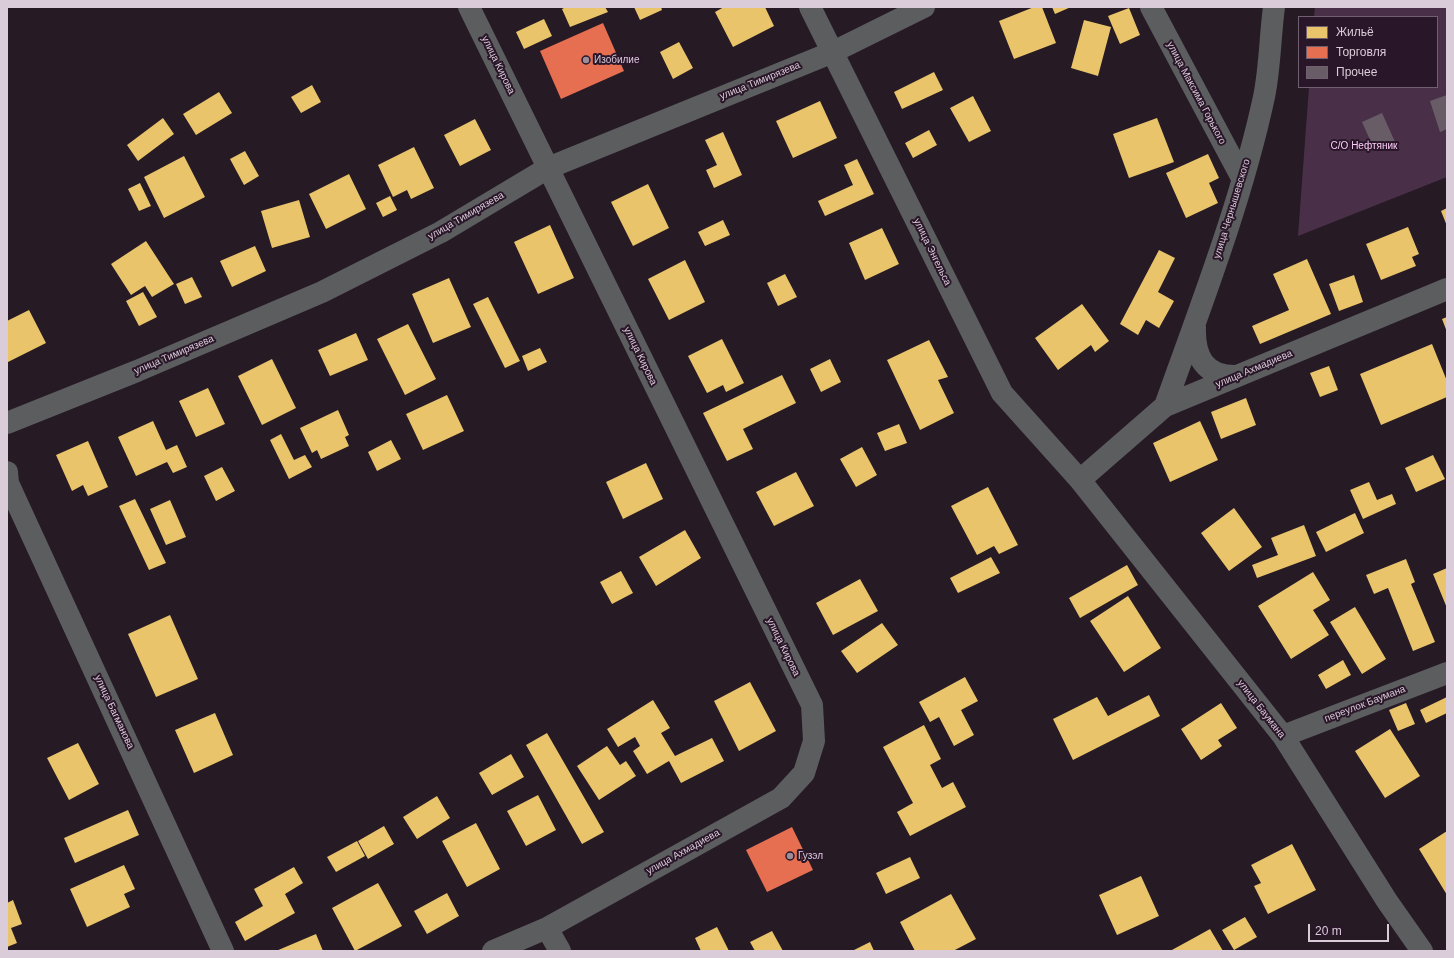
<!DOCTYPE html>
<html>
<head>
<meta charset="utf-8">
<style>
	body { margin:0 }
	#map { position:relative; width:1454px; height:958px; overflow:hidden; background:#261a25; font-family:Arial,sans-serif }
	canvas { display:block }
	.frame { position:absolute; inset:0; border:8px solid #daccd9; pointer-events:none }
	.legend { position:absolute; left:1298px; top:16px; width:140px; height:72px; box-sizing:border-box; background:#2a1629; border:1px solid #705f6f; margin:0; padding:5px 7px; list-style:none; font-size:12px; color:#daccd9 }
	.legend li { display:flex; align-items:center; gap:8px; height:20px }
	.legend b { width:20px; border:1px solid #705f6f }
	.scale { position:absolute; left:1308px; top:924px; width:81px; height:18px; box-sizing:border-box; border:2px solid #daccd9; border-top:0; padding-left:5px; font-size:12px; line-height:14px; white-space:nowrap; color:#daccd9; -webkit-text-stroke:3px #2a1629; paint-order:stroke }
</style>
</head>
<body>
<div id="map">
<canvas width="1454" height="958"></canvas>
<div class="frame"></div>
<ul class="legend">
<li><b style="height:11px;background:#e9c46a"></b>Жильё</li>
<li><b style="height:11px;background:#e76f51"></b>Торговля</li>
<li><b style="height:11px;background:#685d67"></b>Прочее</li>
</ul>
<div class="scale">20 m</div>
</div>
<script>
const c = document.querySelector('canvas').getContext('2d');
c.lineJoin = 'round';
function fillPath(path, color) {
  c.fillStyle = color;
  c.fill(path, 'evenodd');
}
function stroke(path, color, width, dash) {
  c.strokeStyle = color;
  c.lineWidth = width;
  c.lineCap = dash ? 'butt' : 'round';
  c.setLineDash(dash || []);
  c.stroke(path);
}
function label(font, color, halo, rows, align = 'center') {
  c.font = font + ' Arial,sans-serif';
  c.lineWidth = 4;
  c.setLineDash([]);
  c.textBaseline = 'middle';
  c.strokeStyle = halo;
  c.fillStyle = color;
  for (const [text, x, y, turn = 0] of rows) {
    c.save();
    c.translate(x, y);
    c.rotate((+turn || 0) * Math.PI / 180);
    c.textAlign = isNaN(turn) ? turn : align;
    if (halo) c.strokeText(text, 0, 0);
    c.fillText(text, 0, 0);
    c.restore();
  }
}
const green = new Path2D(`
	M1315,7h132v170l-149,59 11,-149h128v-70h-123z`);
const homes = new Path2D(`
	M566,7h39l3,5 -38,15 -8,-18z
	M634,7h27l1,3 -22,10z
	M724,7h41l9,19 -41,21 -18,-35z
	M1034,7h8l14,36 -42,16 -15,-38z
	M1052,7h19l-16,7z
	M1129,8l11,27 -20,9 -12,-28z
	M544,19l8,17 -28,13 -8,-17z
	M1084,20l27,7 -13,49 -27,-8z
	M679,42l14,26 -20,11 -13,-27z
	M934,72l9,18 -41,19 -8,-17z
	M312,85l9,17 -20,11 -10,-16z
	M219,92l13,21 -36,22 -13,-21z
	M973,96l18,35 -22,11 -19,-34z
	M820,101l17,37 -44,20 -17,-37z
	M163,118l11,16 -36,27 -11,-16z
	M1157,118l17,44 -45,16 -16,-44z
	M475,119l16,31 -31,16 -16,-31z
	M929,130l8,15 -24,13 -8,-15z
	M723,132l19,43 -28,13 -8,-18 11,-5 -12,-25z
	M414,147l20,41 -23,11 -4,-9 -14,7 -15,-32z
	M245,151l14,25 -15,9 -14,-26z
	M1208,154l11,24 -10,5 9,20 -32,15 -20,-45z
	M184,156l21,41 -41,21 -20,-41z
	M857,159l17,35 -49,22 -7,-15 35,-16 -9,-20z
	M349,174l17,35 -40,20 -17,-35z
	M140,183l11,23 -12,5 -11,-22z
	M648,184l21,44 -36,18 -22,-44z
	M390,196l7,14 -14,7 -7,-14z
	M299,200l11,37 -38,11 -11,-37z
	M1447,208v18l-6,-15z
	M723,220l7,15 -25,11 -7,-14z
	M550,225l24,53 -36,16 -24,-52z
	M1408,227l11,27 -7,3 4,9 -35,14 -15,-36z
	M882,228l17,36 -34,16 -16,-37z
	M146,241l28,43 -22,13 -7,-11 -14,9 -20,-31z
	M255,246l11,25 -34,16 -12,-26z
	M1159,250l16,8 -17,34 16,9 -15,27 -13,-8 -8,15 -18,-11z
	M1307,259l24,55 -71,30 -8,-18 37,-16 -16,-36z
	M685,260l20,42 -36,18 -21,-41z
	M785,274l12,23 -19,9 -11,-23z
	M1354,275l9,27 -24,9 -10,-27z
	M192,277l10,20 -17,7 -9,-20z
	M449,278l22,49 -38,16 -21,-49z
	M143,292l14,25 -18,9 -13,-25z
	M488,297l32,64 -15,7 -32,-64z
	M1082,304l27,37 -14,11 -4,-7 -33,25 -23,-32z
	M29,310l17,33 -38,19 -1,-41z
	M1447,317v15l-5,-13z
	M408,324l28,55 -31,16 -28,-56z
	M356,333l12,27 -38,16 -12,-26z
	M722,339l22,44 -18,9 -3,-7 -16,8 -19,-37z
	M929,340l19,37 -10,3 16,33 -34,17 -33,-70z
	M1432,344l15,37v16l-66,28 -21,-51z
	M540,348l7,14 -19,9 -6,-15z
	M272,359l24,49 -34,17 -24,-49z
	M830,359l11,23 -20,10 -11,-23z
	M1329,366l9,24 -18,7 -10,-24z
	M782,375l14,28 -53,26 10,20 -26,12 -24,-48z
	M208,388l17,36 -29,13 -17,-36z
	M447,395l17,36 -41,19 -17,-36z
	M1246,398l10,27 -35,14 -10,-27z
	M338,410l11,25 -4,2 4,9 -28,13 -4,-9 -5,3 -12,-25z
	M153,421l13,29 11,-5 10,22 -14,6 -6,-11 -31,14 -18,-39z
	M1200,421l18,39 -48,22 -17,-39z
	M899,424l8,19 -22,8 -8,-18z
	M281,434l13,26 11,-5 7,12 -23,12 -19,-39z
	M391,440l10,19 -24,12 -9,-19z
	M88,441l20,46 -20,9 -5,-11 -11,6 -16,-36z
	M862,447l15,28 -21,12 -16,-28z
	M1433,455l12,24 -29,13 -11,-24z
	M646,463l17,36 -40,20 -17,-37z
	M222,467l13,24 -19,10 -12,-25z
	M796,472l18,34 -40,20 -18,-34z
	M1369,482l8,18 15,-6 4,10 -33,15 -13,-29z
	M988,487l30,58 -19,9 -5,-8 -17,9 -26,-49z
	M135,499l31,64 -17,7 -30,-64z
	M170,500l16,37 -20,8 -16,-36z
	M1234,508l28,39 -33,24 -28,-38z
	M1355,513l9,20 -38,19 -10,-20z
	M1304,525l12,31 -59,22 -5,-13 26,-10 -7,-17z
	M685,530l16,28 -45,28 -17,-29z
	M991,557l9,16 -42,20 -8,-15z
	M1406,559l9,23 -4,2 24,58 -22,9 -25,-63 -14,6 -8,-19z
	M1127,565l11,20 -58,33 -11,-20z
	M1447,568v40l-14,-34z
	M621,571l12,22 -21,11 -12,-22z
	M1313,572l17,28 -17,10 16,25 -38,24 -33,-53z
	M860,579l18,32 -45,24 -17,-32z
	M1128,596l33,52 -37,24 -34,-51z
	M1355,607l31,52 -24,15 -32,-52z
	M170,615l28,64 -42,18 -28,-63z
	M882,623l16,22 -41,28 -16,-22z
	M1343,660l8,15 -25,14 -8,-14z
	M965,677l13,24 -17,9 13,25 -20,11 -15,-29 -9,5 -11,-20z
	M750,682l26,49 -37,20 -25,-50z
	M1149,695l11,21 -87,44 -20,-41 44,-22 11,19z
	M1447,697v16l-21,10 -6,-13z
	M653,700l17,28 -9,5 14,23 37,-18 12,23 -43,22 -12,-22 -22,13 -14,-23 7,-5 -5,-9 -17,10 -11,-18z
	M1221,703l16,25 -19,12 4,6 -21,14 -20,-31z
	M1406,703l9,21 -17,7 -9,-21z
	M215,713l18,42 -39,18 -19,-43z
	M924,725l17,34 -11,6 12,23 11,-6 13,25 -56,29 -13,-24 16,-9 -30,-56z
	M1390,729l30,47 -35,22 -30,-47z
	M547,733l57,99 -22,12 -56,-99z
	M78,743l21,41 -30,16 -22,-42z
	M607,746l13,19 6,-4 10,15 -37,24 -22,-34z
	M511,754l13,23 -32,18 -13,-22z
	M538,795l18,35 -30,16 -19,-35z
	M437,796l13,22 -33,21 -14,-22z
	M128,810l11,25 -64,28 -11,-25z
	M476,823l24,46 -33,18 -25,-46z
	M384,826l10,18 -26,15 -10,-18z
	M1447,831v64l-28,-46z
	M357,841l8,15 -29,16 -9,-15z
	M1292,844l24,46 -48,24 -14,-28 7,-3 -10,-18z
	M910,857l10,21 -34,16 -10,-21z
	M124,865l11,24 -11,5 6,13 -43,20 -17,-38z
	M294,867l9,16 -18,11 10,19 -50,28 -10,-19 28,-16 -9,-17z
	M1141,876l18,40 -42,19 -18,-40z
	M378,883l24,43 -47,25 -23,-43z
	M447,893l12,23 -32,18 -13,-23z
	M951,894l25,45 -23,12h-38l-15,-29z
	M13,900l9,24 -11,4 6,15 -10,4v-44z
	M1245,917l12,20 -23,13 -12,-20z
	M717,927l12,24h-28l-6,-13z
	M1210,929l13,22h-53l22,-12z
	M772,931l11,20h-28l-5,-9z
	M316,934l7,17h-47z
	M870,942l4,9h-22z`);
const shops = new Path2D(`
	M603,23l21,48 -63,28 -21,-48z
	M792,827l21,43 -46,22 -21,-42z`);
const building = new Path2D(`
	M1447,95v34l-7,3 -10,-31z
	M1382,113l13,29 -20,9 -13,-29z`);
const minor = new Path2D(`
	M469,7l343,698 2,36 -10,32 -23,25 -234,130 -54,23
	M810,7l192,386 78,87 203,256 104,165 35,50
	M1151,7l91,171
	M1195,327c-1,30 10,50 42,49
	M1165,406c36,-101 76,-203 99,-309 6,-29 6,-60 10,-90
	M7,423l130,-52 185,-79 119,-60 107,-64 285,-116 91,-45
	M7,472l1,11 215,468
	M1080,480l85,-74 282,-117
	M1283,736l164,-63
	M547,928l13,23`);
const markers = [
	[586,60,4,"#9b8e9a"],
	[790,856,4,"#9b8e9a"]
];
const poiNames = [
	["Изобилие",594,60],
	["Гузэл",798,856]
];
const streetNames = [
	["улица Кирова",498,65,64],
	["улица Тимирязева",760,81,-22],
	["улица Максима Горького",1196,93,62],
	["улица Чернышевского",1232,209,-73],
	["улица Тимирязева",466,216,-30],
	["улица Энгельса",932,252,64],
	["улица Тимирязева",174,355,-23],
	["улица Кирова",640,356,64],
	["улица Ахмадиева",1254,369,-23],
	["улица Кирова",783,647,64],
	["переулок Баумана",1365,704,-21],
	["улица Баумана",1261,709,52],
	["улица Багманова",114,712,65],
	["улица Ахмадиева",683,852,-29]
];
const parkNames = [
	["С/О Нефтяник",1364,146]
];
fillPath(green, '#493048');
fillPath(homes, '#e9c46a');
fillPath(shops, '#e76f51');
fillPath(building, '#685d67');
stroke(minor, '#5b5d5f', 22);
for (const [x, y, r, color] of markers) {
  const dot = new Path2D();
  dot.arc(x, y, r, 0, 2 * Math.PI);
  c.fillStyle = color;
  c.fill(dot);
  stroke(dot, '#2a1629', 1.5);
}
label('10px', '#daccd9', '#2a1629', poiNames, 'left');
label('10px', '#daccd9', '#2a1629', streetNames);
label('10px', '#fcccf8', '#2a1629', parkNames);
</script>
</body>
</html>
